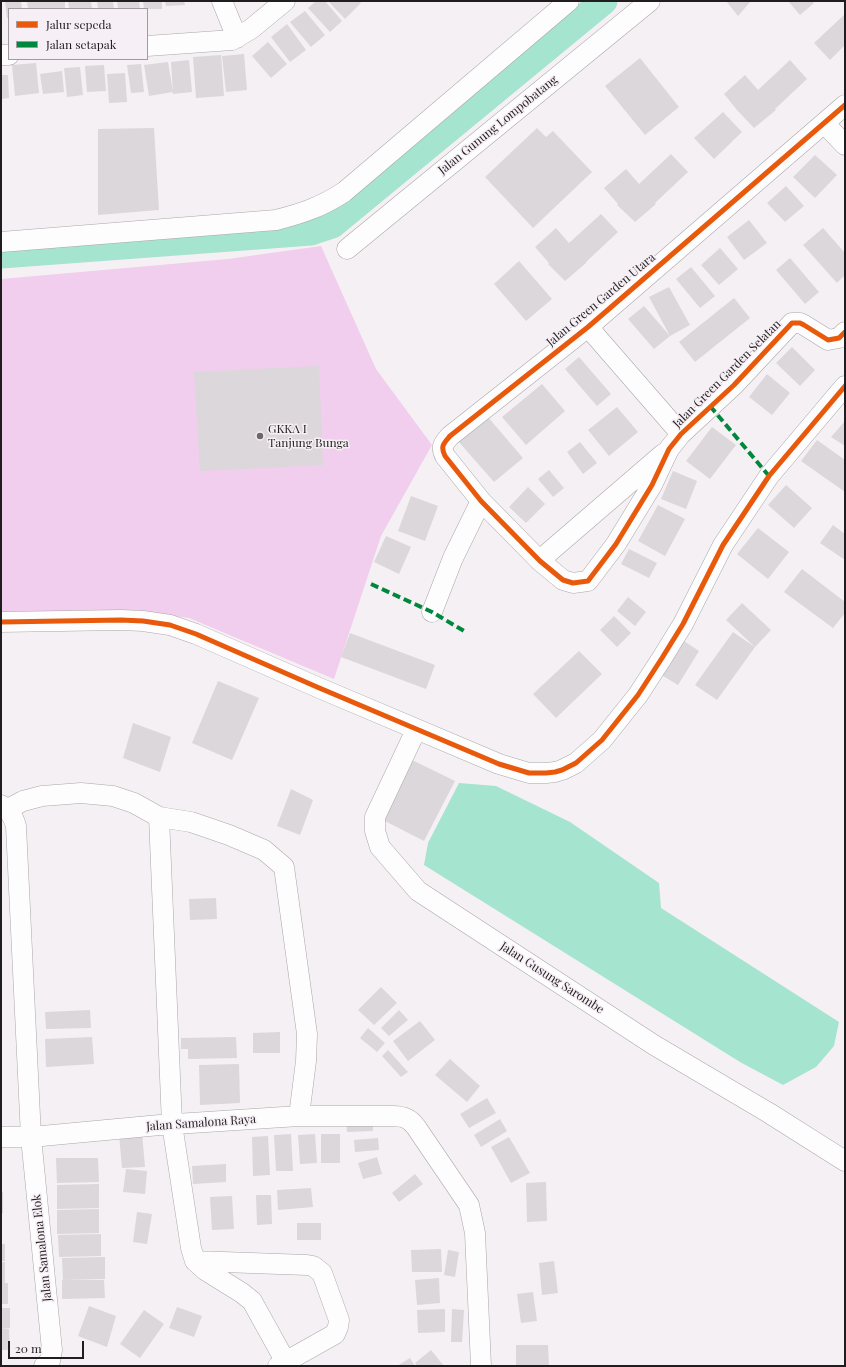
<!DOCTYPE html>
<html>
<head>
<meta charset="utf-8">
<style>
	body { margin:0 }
	#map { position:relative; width:846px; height:1367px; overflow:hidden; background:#f5f0f4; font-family:"Playfair Display",serif }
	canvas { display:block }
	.frame { position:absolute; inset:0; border:2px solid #201d1f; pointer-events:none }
	.legend { position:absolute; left:8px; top:8px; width:140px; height:52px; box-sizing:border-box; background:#f6eff5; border:1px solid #a09b9f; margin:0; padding:5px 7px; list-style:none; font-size:12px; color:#201d1f }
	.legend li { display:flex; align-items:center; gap:8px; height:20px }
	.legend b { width:20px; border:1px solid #a09b9f }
	.scale { position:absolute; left:8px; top:1341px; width:76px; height:18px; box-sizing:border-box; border:2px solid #201d1f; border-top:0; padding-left:5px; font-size:12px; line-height:14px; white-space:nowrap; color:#201d1f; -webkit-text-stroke:3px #f6eff5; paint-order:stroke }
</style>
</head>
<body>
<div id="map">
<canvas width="846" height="1367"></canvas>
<div class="frame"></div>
<ul class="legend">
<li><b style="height:5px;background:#e8590c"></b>Jalur sepeda</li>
<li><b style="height:5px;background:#00873e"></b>Jalan setapak</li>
</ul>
<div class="scale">20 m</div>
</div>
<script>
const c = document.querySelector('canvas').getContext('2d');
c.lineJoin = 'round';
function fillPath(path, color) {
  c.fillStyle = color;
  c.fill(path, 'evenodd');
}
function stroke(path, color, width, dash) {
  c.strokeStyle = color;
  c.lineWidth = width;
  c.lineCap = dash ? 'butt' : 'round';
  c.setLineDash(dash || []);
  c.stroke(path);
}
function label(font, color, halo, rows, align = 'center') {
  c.font = font + ' "Playfair Display",serif';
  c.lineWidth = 3;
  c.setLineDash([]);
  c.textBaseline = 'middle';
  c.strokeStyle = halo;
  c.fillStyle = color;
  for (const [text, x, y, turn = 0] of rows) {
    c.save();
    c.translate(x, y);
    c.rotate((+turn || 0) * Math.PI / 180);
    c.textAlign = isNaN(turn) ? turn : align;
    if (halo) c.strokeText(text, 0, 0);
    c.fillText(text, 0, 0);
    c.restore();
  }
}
const green = new Path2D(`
	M321,246l55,123 56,76 -51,91 -47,143 -145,-61 -61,-8 -127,3v-334l227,-20z`);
const water = new Path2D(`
	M459,783l37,3 74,36 89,61 2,25 178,114 -5,24 -18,21 -33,18 -43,-23 -316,-197 4,-22z`);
const canal = new Path2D(`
	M1,255l310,-23 21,-7 272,-224`);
const building = new Path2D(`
	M5,1h16l1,8h-13v9h-2z
	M27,1h38v8h-37z
	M68,1h23l1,8h-23z
	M97,1h16l1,8h-16z
	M117,1h22l1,8h-22z
	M143,1h19v8h-18z
	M165,1h19l1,4 -19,1z
	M316,1h9l17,20 -12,11 -22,-24z
	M328,1h31l2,2 -16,16z
	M726,1h25l-13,15z
	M788,1h24l2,2 -14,12z
	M305,11l20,24 -14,12 -21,-25z
	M845,14v31l-15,15 -16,-17z
	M287,24l19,26 -16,12 -19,-25z
	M268,42l19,22 -16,14 -19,-22z
	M244,54l3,36 -21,2 -4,-36z
	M221,55l3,41 -28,2 -3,-41z
	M640,58l39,49 -34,28 -40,-49z
	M189,60l3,32 -19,2 -2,-32z
	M790,60l17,19 -32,30 1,1 -22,18 -17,-18 -13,-16 21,-19 13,15z
	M168,62l5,30 -24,4 -5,-31z
	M36,63l3,30 -24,3 -3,-31z
	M141,64l3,28 -13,1 -4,-28z
	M104,65l2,26 -19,1 -2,-26z
	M80,67l3,28 -16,2 -3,-29z
	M62,71l2,21 -21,2 -3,-20z
	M125,73l2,29 -18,1 -2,-29z
	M1,75h7l1,23 -8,1z
	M723,112l19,20 -28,27 -20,-21z
	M154,128l5,82 -61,5v-86z
	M537,128l9,9 7,-6 39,41 -59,56 -48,-51z
	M671,154l17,18 -33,31 1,1 -21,18 -18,-17 1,-1 -14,-16 22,-19 13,15z
	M815,155l22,20 -22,23 -22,-21z
	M786,186l18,20 -19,16 -18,-19z
	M601,214l17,18 -32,30v1l-21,18 -17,-17 1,-1 -14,-16 21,-19 13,15z
	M749,220l18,23 -23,17 -17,-23z
	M823,228l22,25v22l-8,8 -34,-38z
	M720,248l18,21 -19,16 -18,-20z
	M790,258l29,34 -14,12 -29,-34z
	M519,261l33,38 -26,22 -32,-37z
	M691,267l24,29 -15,12 -24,-29z
	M669,287l21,38 -20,11 -16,13 -26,-30 16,-13 26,30 -21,-39z
	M734,298l16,20 -55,44 -16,-20z
	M792,347l23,23 -15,16 -24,-23z
	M579,357l32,37 -14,12 -32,-37z
	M319,366l4,99 -123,6 -6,-99z
	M767,374l23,19 -18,22 -23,-18z
	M542,384l23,27 -39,34 -24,-28z
	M617,407l21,25 -29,24 -21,-26z
	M487,416l36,42 -29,24 -36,-41z
	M845,421v25l-14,-9z
	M712,427l24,18 -26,34 -24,-18z
	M817,440l28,20v32l-44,-31z
	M580,442l17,21 -14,11 -16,-22z
	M549,470l15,18 -11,9 -15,-18z
	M673,471l24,10 -11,28 -25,-10z
	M786,485l26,23 -18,20 -26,-23z
	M528,487l17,17 -19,19 -17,-16z
	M411,496l27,10 -13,35 -27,-10z
	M658,505l27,14 -20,37 -27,-15z
	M833,525l12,9v26l-25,-17z
	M758,528l31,24 -21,27 -31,-25z
	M386,536l25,11 -12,27 -25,-12z
	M629,549l28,14 -8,15 -28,-14z
	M802,569l43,33v11l-12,15 -49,-36z
	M628,597l18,15 -11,14 -18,-15z
	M742,603l29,27 -16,17 -29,-27z
	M614,616l17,17 -14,14 -17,-17z
	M733,632l22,15 -38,53 -22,-15z
	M350,633l85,32 -9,24 -85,-32z
	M681,639l18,12 -21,34 -20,-12z
	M579,651l23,23 -46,44 -23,-24z
	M218,681l41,17 -27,62 -40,-17z
	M133,723l38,14 -11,35 -37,-14z
	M410,759l45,22 -31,60 -45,-23z
	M291,789l22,11 -13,35 -23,-9z
	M216,898l1,21 -27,1 -1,-21z
	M381,987l16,16 -23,22 -16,-15z
	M90,1010l1,18 -45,1 -1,-17z
	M399,1010l9,10 -19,16 -8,-8z
	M420,1021l15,19 -27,21 -15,-20z
	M368,1028l17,15 -8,9 -17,-14z
	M280,1032v21h-27v-20z
	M92,1037l2,27 -48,3 -1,-28z
	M236,1037l1,21 -49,1v-10h-7v-11z
	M388,1050l20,22 -7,5 -19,-21z
	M450,1059l30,27 -13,16 -32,-27z
	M239,1064l1,39 -40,2 -1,-40z
	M487,1098l9,15 -27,15 -9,-14z
	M500,1119l7,12 -26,16 -7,-12z
	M373,1120v11l-26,1 -1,-11z
	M142,1133l3,34 -23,1 -3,-33z
	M291,1134l2,37h-17l-2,-36z
	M315,1134l2,29 -17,1 -2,-29z
	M321,1134h19v29h-19z
	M268,1136l2,39 -17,1 -1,-39z
	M509,1137l21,36 -19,10 -20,-36z
	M378,1138l1,12 -24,2 -1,-12z
	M377,1157l5,17 -19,5 -5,-16z
	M56,1158h42l1,24 -42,1z
	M226,1164v18l-33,2 -1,-18z
	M126,1169l21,2 -2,23 -22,-2z
	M415,1174l8,10 -24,18 -7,-9z
	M546,1182l1,39 -20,1 -1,-39z
	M99,1184v24l-42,1v-24z
	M311,1188l2,19 -35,3 -1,-20z
	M1,1192h2v21h-2z
	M256,1195h15l1,29 -15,1z
	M232,1196l2,33 -22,1 -2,-33z
	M99,1209v24l-42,1v-24z
	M137,1212l15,2 -5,30 -14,-2z
	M297,1223h24v17h-24z
	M101,1234v22l-42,1 -1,-22z
	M1,1244h4v17h-4z
	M441,1249l1,23h-30l-1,-22z
	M448,1250l11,2 -4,25 -11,-2z
	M105,1257v22l-42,1 -1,-22z
	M554,1261l4,32 -16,2 -3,-32z
	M1,1262h4v21h-4z
	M439,1278l1,25 -23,2 -2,-25z
	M62,1280h42l1,18 -43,1z
	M1,1283h7v21h-7z
	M533,1292l4,29 -16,2 -4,-29z
	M89,1306l27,10 -9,31 -29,-11z
	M177,1307l25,9 -8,21 -25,-9z
	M1,1308h9v20l-9,1z
	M445,1309v23l-27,1 -1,-23z
	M452,1309l12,1 -2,32h-11z
	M144,1310l20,14 -24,34 -20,-14z
	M1,1329h8l1,21h-9z
	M516,1345h32l1,21h-33z
	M431,1350l13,16h-27l-2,-3z
	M410,1358l5,8h-18z`);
const minor = new Path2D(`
	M222,1l15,37
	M147,46l85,-6 19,-11 34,-28
	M1,55h8
	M845,105l-257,222 -138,109c-6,7 -10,10 -5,20l36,45 59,60 23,19 10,3 15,-2 28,-37 36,-59 17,-36 12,-15 53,-49 58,-62h8l4,2 24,15 11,-2 6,-6
	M824,123l21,22
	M1,242l275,-22c27,-7 45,-13 68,-28l225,-191
	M347,249l303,-248
	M588,327l93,107
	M540,561l8,-8 115,-99
	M432,612l21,-54 28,-57
	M1,622l120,-2 22,1 27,4 26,9 121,53 182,77 30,9h17l9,-1 7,-2 14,-7 26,-23 36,-45 24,-37 21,-34 40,-79 46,-69 76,-90
	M416,730l-41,87v14l5,16 38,44 236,154 115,68 76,48
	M1,805c9,6 12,11 15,21l15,311 21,213 -2,11 -6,5
	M8,809l15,-8 19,-5 39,-3 32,3 21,7 25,14 32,5 38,13 35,15 20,17 23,167 -1,27 -7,55
	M159,817l13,307 19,124 4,13 10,9 37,23 10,8 36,65
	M1,1137h30l129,-12 139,-9h94c11,0 17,3 23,11l53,78 6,28 6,133
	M195,1261l112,4 6,1 9,7 17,47 -1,7 -3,7 -57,32`);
const quiet = new Path2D(`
	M710,406l59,70
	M371,584l61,28 32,19`);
const cycleway = new Path2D(`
	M845,105l-257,222 -138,109c-6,7 -10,10 -5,20l36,45 59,60 23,19 10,3 15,-2 28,-37 36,-59 17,-36 12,-15 53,-49 58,-62h8l4,2 24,15 11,-2 6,-6
	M1,622l120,-2 22,1 27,4 26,9 121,53 182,77 30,9h17l9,-1 7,-2 14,-7 26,-23 36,-45 24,-37 21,-34 40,-79 46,-69 76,-90`);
const markers = [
	[260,436,4,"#6b676a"]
];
const streetNames = [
	["Jalan Gunung Lompobatang",498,125,-39],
	["Jalan Green Garden Utara",601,300,-40],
	["Jalan Green Garden Selatan",727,374,-45],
	["Jalan Gusung Sarombe",552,978,33],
	["Jalan Samalona Raya",201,1123,-4],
	["Jalan Samalona Elok",42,1248,-96]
];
const poiNames = [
	["GKKA I",268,429],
	["Tanjung Bunga",268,443]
];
fillPath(green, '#f1ceed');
fillPath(water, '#a5e4ce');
stroke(canal, '#a5e4ce', 27);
fillPath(building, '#dbd7da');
stroke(minor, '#aaa6a9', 21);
stroke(minor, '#fefdfd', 20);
stroke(quiet, '#00873e', 4, [8, 4]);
stroke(cycleway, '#e8590c', 5);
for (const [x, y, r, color] of markers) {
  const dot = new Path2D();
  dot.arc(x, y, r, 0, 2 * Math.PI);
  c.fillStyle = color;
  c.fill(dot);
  stroke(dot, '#f6eff5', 1.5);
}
label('12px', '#201d1f', '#f6eff5', streetNames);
label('12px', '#201d1f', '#f6eff5', poiNames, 'left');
</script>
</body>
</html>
